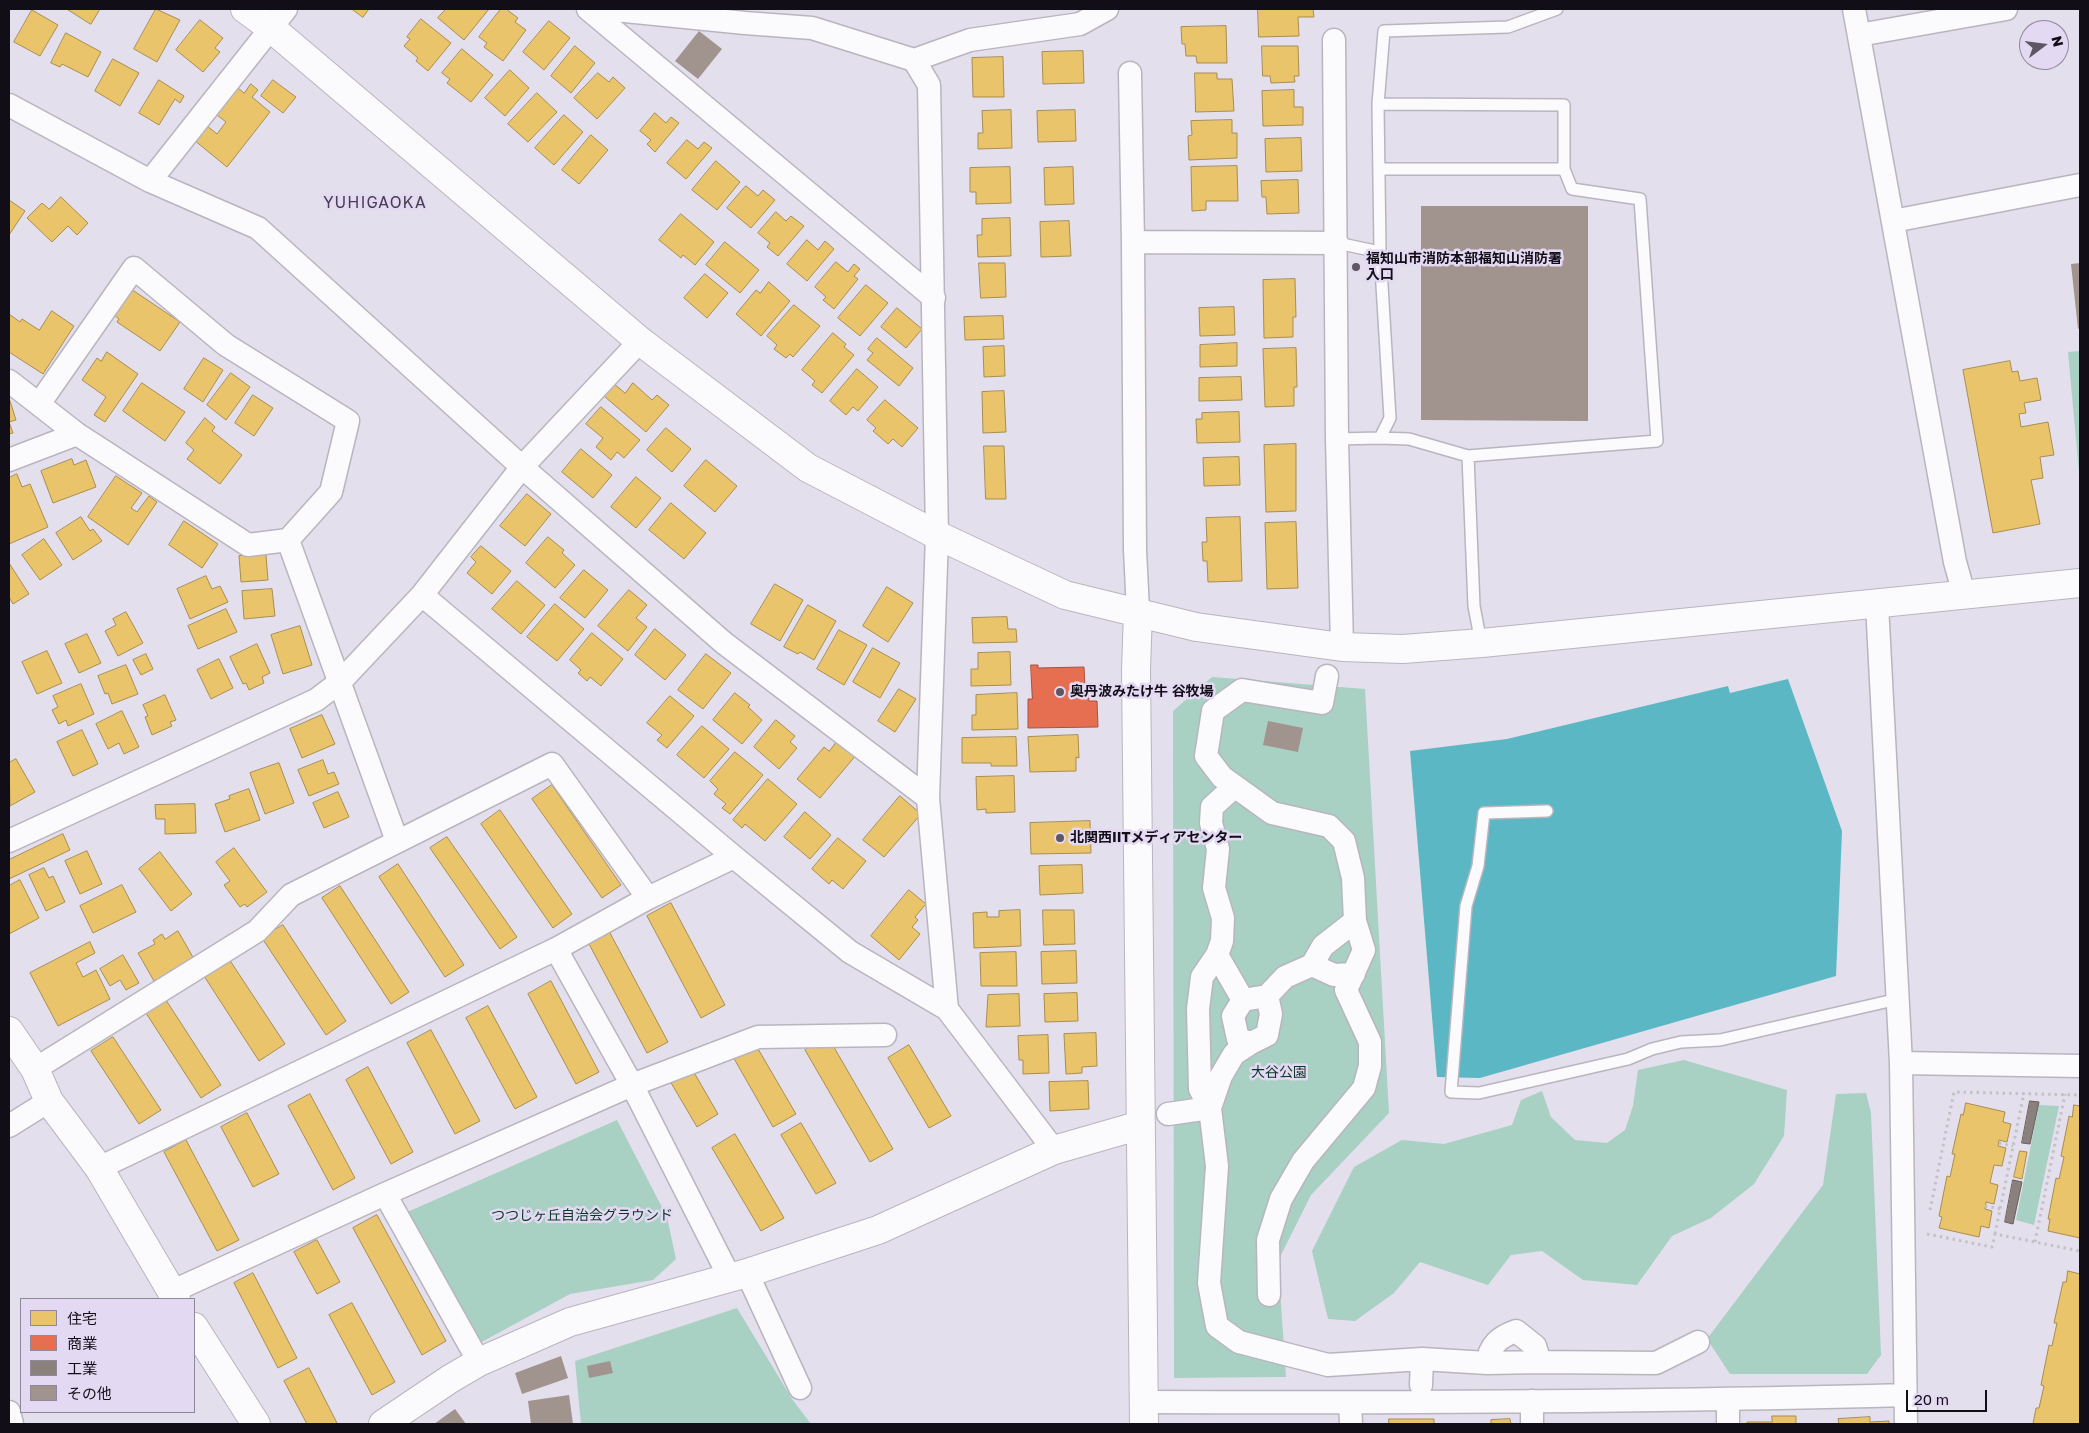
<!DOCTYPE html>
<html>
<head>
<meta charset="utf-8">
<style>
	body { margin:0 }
	#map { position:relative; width:2089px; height:1433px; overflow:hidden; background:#e4dfec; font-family:"Golos Text","Noto Sans JP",sans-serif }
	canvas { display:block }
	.frame { position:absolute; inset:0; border:10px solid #120e17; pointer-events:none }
	.legend { position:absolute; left:20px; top:1298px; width:175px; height:115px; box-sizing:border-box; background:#e3d9f2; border:1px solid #8f889a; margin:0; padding:6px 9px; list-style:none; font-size:15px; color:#120e17 }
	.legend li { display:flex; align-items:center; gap:10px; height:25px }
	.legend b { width:25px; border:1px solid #8f889a }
	.north { position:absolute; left:2019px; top:20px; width:50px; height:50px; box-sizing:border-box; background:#e3d9f2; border:1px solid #8f889a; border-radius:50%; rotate:75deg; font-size:14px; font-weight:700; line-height:20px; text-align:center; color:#120e17 }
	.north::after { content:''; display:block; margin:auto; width:18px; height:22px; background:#5c5762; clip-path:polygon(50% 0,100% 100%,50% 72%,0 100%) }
	.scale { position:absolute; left:1906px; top:1390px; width:81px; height:22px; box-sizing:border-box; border:2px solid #120e17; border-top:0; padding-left:6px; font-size:15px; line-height:18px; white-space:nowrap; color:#120e17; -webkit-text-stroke:4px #e3d9f2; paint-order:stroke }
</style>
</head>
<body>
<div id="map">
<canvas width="2089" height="1433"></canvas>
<div class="frame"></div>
<ul class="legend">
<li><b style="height:14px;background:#e9c46a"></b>住宅</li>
<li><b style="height:14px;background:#e76f51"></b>商業</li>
<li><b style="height:14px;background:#8a817c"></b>工業</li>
<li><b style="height:14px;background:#a1938e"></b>その他</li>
</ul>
<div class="north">N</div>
<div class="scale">20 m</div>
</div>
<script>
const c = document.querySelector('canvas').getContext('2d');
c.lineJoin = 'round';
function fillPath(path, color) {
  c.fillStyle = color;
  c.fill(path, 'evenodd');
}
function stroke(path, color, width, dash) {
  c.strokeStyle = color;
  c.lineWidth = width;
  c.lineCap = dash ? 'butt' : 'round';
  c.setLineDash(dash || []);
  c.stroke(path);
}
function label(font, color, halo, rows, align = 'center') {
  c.font = font + ' "Golos Text","Noto Sans JP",sans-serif';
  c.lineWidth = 5;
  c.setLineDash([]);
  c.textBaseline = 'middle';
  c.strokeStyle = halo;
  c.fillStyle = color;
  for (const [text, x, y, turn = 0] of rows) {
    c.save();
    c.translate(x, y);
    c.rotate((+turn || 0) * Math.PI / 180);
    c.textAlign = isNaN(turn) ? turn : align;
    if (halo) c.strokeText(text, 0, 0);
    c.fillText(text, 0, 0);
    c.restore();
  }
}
const green = new Path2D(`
	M2080,351v132l-12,-131z
	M1212,677l153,12 24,424 -78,82 -33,66 8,116 -112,1 -1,-667z
	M1684,1060l103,30 -3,46 -30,48 -43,34 -39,18 -35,49 -54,-5 -41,-29 -31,4 -23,30 -68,-23 -26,31 -39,28 -27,-2 -16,-68 42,-84 48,-27 42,4 68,-19 9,-25 21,-9 9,26 24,23 32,3 18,-13 8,-24 5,-36z
	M1866,1093l5,20 10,242 -14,19h-137l-23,-35 116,-154 13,-91z
	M2039,1105l20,1 -25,119 -18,-5z
	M617,1120l50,97 9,42 -23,21 -83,14 -92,50 -73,-131z
	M737,1308l55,91 19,25h-230l-6,-63z`);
const water = new Path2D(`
	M1788,679l54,152 -6,145 -356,102 -43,-1 -27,-326 97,-12 221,-53 2,7z`);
const homes = new Path2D(`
	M67,9h33l-9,15z
	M156,9l24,11 -23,42 -23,-13z
	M352,9h17l-6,8z
	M446,9h43l-25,31 -26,-22z
	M501,9h5l12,9 -3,4 11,8 -23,31 -19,-14 3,-4 -8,-6z
	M1258,9h55l1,8h-16l1,19 -40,1z
	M32,10l26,15 -18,31 -26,-14z
	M421,19l30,24 -23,28 -12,-10 2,-3 -14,-12 6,-7 -3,-2z
	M200,20l23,18 -8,10 5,4 -17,20 -27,-22z
	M549,21l21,17 -26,32 -21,-18z
	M1226,26l1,37h-30l-1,-7h-10l-1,-12h-3l-1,-17z
	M66,33l35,19 -13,25 -26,-13 -2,3 -9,-4z
	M575,46l20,17 -24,30 -20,-17z
	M1262,46h36l1,30h-5l1,6 -24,1 -1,-7h-7z
	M462,49l31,26 -22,27 -24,-19 3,-4 -8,-6z
	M1083,51l1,32 -41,1 -1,-32z
	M1003,57l1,40h-31l-1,-39z
	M113,59l26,14 -19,33 -25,-15z
	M510,70l19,18 -24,28 -20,-18z
	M598,73l11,9 4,-5 12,11 -28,31 -23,-21z
	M1195,73h22v6h15l2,32 -38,1z
	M159,80l25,16 -4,7 -5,-4 -16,26 -20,-12z
	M273,80l23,17 -13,16 -22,-17z
	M251,84l7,6 -6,7 18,15 -43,55 -33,-27 12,-15 11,9 9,-12 -9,-7 21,-27 6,5z
	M1294,90v17h9v18l-40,1 -1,-35z
	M537,93l20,19 -29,30 -20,-18z
	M1011,110l1,38 -34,1v-16h5l-1,-22z
	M1075,110l1,31 -38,1 -1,-31z
	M655,113l11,10 5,-6 8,6 -24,29 -8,-8 4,-4 -11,-9z
	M564,115l19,17 -29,33 -19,-17z
	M1232,120v13h5v25l-48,2 -1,-24 4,-1 -1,-14z
	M591,135l17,15 -29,34 -17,-14z
	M1301,138l1,33 -36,1 -1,-33z
	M687,140l11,9 6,-7 8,6 -26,31 -19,-16z
	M716,161l24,21 -23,28 -25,-20z
	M1237,166l1,35h-32v9l-14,1 -1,-44z
	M1010,167l1,36 -35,1v-12h-6v-24z
	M1073,167l1,37 -29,1 -1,-37z
	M1298,180l1,33 -32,1 -1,-17h-4l-1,-16z
	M746,186l12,10 5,-6 12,10 -24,28 -24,-20z
	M61,197l27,26 -11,12 -9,-9 -16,16 -25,-24 15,-15 7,6z
	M9,200l16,11 -16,24z
	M776,212l10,9 5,-5 13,10 -26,30 -11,-9 3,-4 -12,-10z
	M681,214l33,28 -19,23 -12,-10 -2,3 -22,-18z
	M1010,218l1,38 -33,1 -1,-22h5v-16z
	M1069,221l2,35 -30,1 -1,-35z
	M807,240l11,10 7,-9 9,8 -27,32 -20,-17z
	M725,242l34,28 -19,23 -34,-28z
	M836,262l12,10 6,-8 6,5 -6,7 4,3 -24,30 -11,-9 3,-3 -11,-10z
	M979,263h26l1,34 -25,1z
	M705,274l23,19 -21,25 -23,-20z
	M1295,279l1,38h-3v20l-29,1 -1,-58z
	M769,282l21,19 -29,35 -25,-22 20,-24 4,3z
	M866,285l22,18 -28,33 -22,-18z
	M131,289l49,33 -20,29 -43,-29 2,-3 -5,-4z
	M794,305l26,21 -27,31 -3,-3 -4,4 -12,-9 3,-4 -10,-9z
	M1234,307l1,28 -35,1 -1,-28z
	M897,308l25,21 -16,19 -25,-21z
	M52,311l22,15 -31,48 -34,-22v-38l11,8 2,-3 17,11z
	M1003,316l1,23 -39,1 -1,-23z
	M833,333l13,11 -2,3 10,8 -32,38 -10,-8 3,-4 -13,-11z
	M877,338l36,30 -14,18 -32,-26 6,-7 -5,-4z
	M1237,343v23l-37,1v-22z
	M1004,346l1,30 -21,1 -1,-30z
	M1296,348l1,39h-3v19l-29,1 -2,-58z
	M107,352l31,22 -33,48 -11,-7 12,-18 -24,-17 15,-22 4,3z
	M204,358l19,12 -20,32 -19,-13z
	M2010,361l2,11 6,-1 2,10 17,-3 4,22 -17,3 2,10 -7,1 2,13 27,-5 6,33 -14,2 3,21 -12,2 9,44 -47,9 -30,-163z
	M857,369l21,18 -20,24 -5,-4 -7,8 -16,-14z
	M231,373l19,14 -24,33 -19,-15z
	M1241,377l1,23 -43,1v-23z
	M142,383l43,29 -20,29 -42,-30z
	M633,383l19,17 5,-5 12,10 -23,27 -42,-36 10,-12 11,9z
	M1004,391l2,41 -23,1 -1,-41z
	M253,395l20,13 -19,28 -19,-13z
	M9,398l7,22 -7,2 4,11 -4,1z
	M885,400l33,28 -16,19 -9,-8 -5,5 -15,-13 3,-3 -9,-8z
	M601,407l39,33 -16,18 -7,-6 -6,8 -15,-13 7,-9 -17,-14z
	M1239,412l1,30 -43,1 -1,-24h6v-6z
	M205,418l10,9 -3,4 30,24 -22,29 -33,-25 7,-9 -8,-7z
	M666,428l25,21 -19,23 -25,-22z
	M1296,444v67l-30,1 -2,-67z
	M984,446h20l2,53h-20z
	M581,449l31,26 -19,23 -31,-26z
	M1239,457l1,28 -36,1 -1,-28z
	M72,459l2,6 12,-5 10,27 -43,16 -12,-32z
	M706,460l31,26 -22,26 -31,-26z
	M17,474l5,13 8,-3 18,43 -39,17v-66z
	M116,476l26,17 -11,15 6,4 12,-16 8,6 -29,43 -40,-28z
	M636,477l25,21 -25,30 -25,-21z
	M527,494l24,20 -26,32 -25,-20z
	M671,503l35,30 -22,26 -35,-29z
	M81,517l9,14 3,-2 9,12 -29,19 -17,-27z
	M1240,517l2,64 -34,1 -1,-21h-4l-1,-19h5l-1,-24z
	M184,521l34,23 -16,24 -33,-23z
	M1296,522l2,66 -31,1 -2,-66z
	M548,537l16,13 -2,3 13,12 -20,23 -29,-25z
	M44,539l18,26 -22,15 -18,-25z
	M481,546l30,25 -19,23 -25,-21 9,-11 -5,-5z
	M266,555l2,25 -27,2 -2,-26z
	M9,563l20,31 -16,10 -4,-7z
	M584,570l24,20 -23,28 -25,-20z
	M206,576l6,13 8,-3 8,16 -38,17 -13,-30z
	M517,581l28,24 -24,29 -29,-25z
	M775,584l28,16 -23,41 -29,-17z
	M887,587l26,16 -25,39 -25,-16z
	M272,589l3,27 -31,3 -2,-28z
	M629,590l18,15 -11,13 11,9 -19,24 -30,-25z
	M555,604l29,25 -27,32 -30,-24z
	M808,605l28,16 -22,39 -14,-8 -2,2 -14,-7z
	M226,609l11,23 -39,17 -10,-23z
	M126,612l17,31 -25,13 -13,-25 11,-6 -3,-6z
	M1007,617l1,12h8l1,13 -44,1 -1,-25z
	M300,626l12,39 -29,9 -12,-39z
	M655,629l31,26 -21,25 -30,-25z
	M839,630l28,15 -23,40 -27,-16z
	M592,633l31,26 -22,27 -11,-9 -3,4 -9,-8 3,-3 -11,-10z
	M87,634l14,29 -22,10 -14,-29z
	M257,644l13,29 -8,4 2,6 -15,7 -3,-7 -3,1 -13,-27z
	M873,648l27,15 -20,35 -27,-16z
	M47,651l15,32 -25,11 -15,-32z
	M1010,652l1,33 -40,1v-17h7v-16z
	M146,654l7,15 -12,6 -8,-15z
	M706,654l25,19 -28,36 -25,-19z
	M219,659l14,29 -22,11 -14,-29z
	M126,665l12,29 -26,10 -4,-11 -3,1 -7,-18z
	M81,684l13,30 -26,12 -2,-6 -7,4 -7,-14 6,-3 -5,-11z
	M899,689l17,10 -21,33 -17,-11z
	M735,693l15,12 -2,2 14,13 -20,24 -29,-24z
	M1017,693l1,36 -46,1v-15h4v-20z
	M165,695l11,25 -6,2 2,4 -20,9 -7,-18 3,-1 -5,-11z
	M670,696l24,20 -27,32 -10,-8 5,-5 -15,-12z
	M122,711l17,36 -15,7 -5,-11 -11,6 -12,-25z
	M322,715l13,29 -33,14 -12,-29z
	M776,720l19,16 -5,6 7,6 -18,21 -25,-22z
	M702,726l27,23 -25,29 -27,-23z
	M82,730l16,34 -25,12 -16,-34z
	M1078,735l1,23 -3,-1v14l-46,1 -2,-35z
	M1016,737l1,29h-26v-3h-29v-25z
	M839,739l18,15 -37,44 -23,-19 27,-32 5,4z
	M735,752l28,23 -33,39 -8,-6 4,-4 -12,-10 4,-5 -8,-8z
	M16,759l19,33 -25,14 -1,-43z
	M323,760l5,14 6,-2 5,12 -30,12 -11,-26z
	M279,763l15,40 -29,11 -15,-41z
	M1014,776l1,36 -29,1v-4l-9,1 -1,-33z
	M768,779l29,25 -32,37 -20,-17 -3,4 -9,-8z
	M552,785l69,100 -19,13 -70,-99z
	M249,789l11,31 -35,12 -10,-28 15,-5 -1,-3z
	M338,792l11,25 -25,11 -11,-25z
	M900,796l21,18 -37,43 -21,-17z
	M195,804l1,29 -31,1v-15h-9l-1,-14z
	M500,810l72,104 -19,14 -72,-104z
	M805,812l26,23 -21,24 -26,-22z
	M1090,821l1,32 -60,1 -1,-31z
	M63,834l7,16 -61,29v-19z
	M447,837l70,100 -17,12 -70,-101z
	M838,838l28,23 -23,28 -11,-9 -3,4 -17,-15z
	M234,848l33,44 -20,15 -2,-3 -5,3 -16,-22 6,-4 -14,-19z
	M87,851l15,33 -22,10 -15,-33z
	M160,852l32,42 -21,17 -32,-42z
	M398,864l66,101 -19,12 -66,-100z
	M1082,865l1,28 -43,2 -1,-29z
	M44,868l5,10 4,-2 12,26 -19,9 -17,-36z
	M20,880l19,38 -30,16v-48z
	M122,885l14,27 -43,21 -13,-27z
	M340,886l69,106 -18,12 -69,-106z
	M909,890l17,14 -11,13 3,3 -6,7 8,7 -21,26 -28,-24z
	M671,903l54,102 -24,13 -54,-102z
	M1020,910l1,36 -47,2 -1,-35 14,-1v5h12v-6z
	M1043,910h31l1,34 -31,1z
	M283,925l63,96 -20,14 -64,-97z
	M178,931l16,28 -40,22 -16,-28 17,-9 -2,-4 9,-6 3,5z
	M610,933l58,109 -21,11 -58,-109z
	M90,942l5,11 -19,10 7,14 13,-7 14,29 -52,27 -28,-53z
	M1076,951l1,32 -35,1 -1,-32z
	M1016,952l1,34h-36l-1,-33z
	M123,955l16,28 -13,7 -6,-10 -10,6 -10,-17z
	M229,959l56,85 -26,17 -55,-85z
	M551,981l48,91 -23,12 -48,-90z
	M1077,993l1,28 -33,1 -1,-28z
	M1019,994l1,32 -34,1 2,-32z
	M164,997l57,88 -20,13 -57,-88z
	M488,1006l49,91 -22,12 -49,-91z
	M431,1030l49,91 -25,13 -48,-91z
	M1096,1033l1,33 -15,1v6l-16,1 -2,-40z
	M1048,1035l1,38 -26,1v-14h-4l-1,-24z
	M113,1037l48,73 -22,14 -48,-73z
	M828,1037l65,112 -23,13 -65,-112z
	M754,1042l42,72 -23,13 -41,-72z
	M909,1045l42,71 -22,12 -41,-70z
	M368,1067l45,85 -22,12 -45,-84z
	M692,1069l26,45 -21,13 -27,-46z
	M1088,1081l1,28 -39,2 -1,-29z
	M310,1094l45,84 -22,12 -45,-84z
	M1966,1103l39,9 -2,10 8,2 -4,18 -8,-2 -1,6 8,2 -4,18 -8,-1 -4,18 8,2 -4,19 -8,-2 -1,7 7,2 -3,17 -8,-2 -2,11 -40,-9 3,-11 -3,-1 8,-40 3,1 5,-23h-3l9,-40 2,1z
	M2074,1105l6,1v132l-32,-7 2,-12h-2l8,-41 3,1 5,-22 -3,-1 8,-40 3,1z
	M247,1113l32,61 -26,13 -32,-60z
	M801,1123l35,60 -20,11 -35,-59z
	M735,1134l49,84 -23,13 -49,-83z
	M186,1140l53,100 -22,11 -53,-99z
	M2020,1151l7,1 -5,27 -8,-2z
	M377,1215l69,126 -24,14 -69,-127z
	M317,1240l23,42 -23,12 -23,-42z
	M2068,1271l12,3v150h-47l3,-16h3l5,-22 -3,-1 8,-40 3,1 5,-23h-3l9,-41h3z
	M253,1273l44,85 -19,10 -44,-85z
	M352,1303l43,79 -23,13 -43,-80z
	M309,1368l28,55 -2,1h-28l-23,-43z
	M1772,1416h24v8h-49v-2h25z
	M1870,1417v5l19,-1v3h-50l-1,-5z
	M1389,1419h45v5h-45z
	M1510,1419l1,5h-20v-4z`);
const shops = new Path2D(`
	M1031,665h7v3l46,-1 1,19h3l1,15h8l1,26 -70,1v-29h4z`);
const industry = new Path2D(`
	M2030,1101l9,1 -9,42 -8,-1z
	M2013,1180l9,2 -9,42 -8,-2z`);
const building = new Path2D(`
	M699,31l23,18 -24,30 -23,-18z
	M1421,206h167v215l-167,-1z
	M2080,263v65l-2,1 -7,-65z
	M1268,721l35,7 -5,24 -35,-7z
	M561,1356l7,22 -46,16 -7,-21z
	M610,1361l3,12 -24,5 -2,-12z
	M569,1395l4,29h-42l-3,-23z
	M455,1409l11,15h-32z`);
const path = new Path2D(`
	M1999,1143l14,3
	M1985,1206l15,3
	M1930,1210l24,-118 126,3
	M1927,1234l65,13 3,-13 85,17
	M1995,1234l29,-141
	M2035,1242l30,-148`);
const lane = new Path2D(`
	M1378,104l6,-73 124,-4 49,-18
	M1337,243l43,9 -2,-148 186,1v64h-185
	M1380,438l29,1 59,17 189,-15 -17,-242 -68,-10 -8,-20
	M1337,439l43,-1 10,-20 -10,-166
	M1468,456l6,150 7,37
	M1547,811l-63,2 -6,53 -12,40 -15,186 28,1 149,-34 24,-10 29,-7 39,-2 178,-41`);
const street = new Path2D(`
	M588,9l346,289
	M605,9l140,14 67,5 102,32 56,-20 110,-16 27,-15
	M1854,9l101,553 9,32
	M1859,35l147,-26
	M1334,40l3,399 5,208
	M914,60l15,25 8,450 -9,263 19,211
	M1130,73l3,169 2,308 3,61
	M9,105l141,76 108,47 264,239 202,176 204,155
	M150,181l136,-172
	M1893,221l187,-36
	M1133,242l204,1
	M9,381l68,53 171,111 40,-5 43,-48 17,-71 -122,-76 -92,-77 -95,136
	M9,460l68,-26
	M288,540l109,301
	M422,595l312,262 116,95 97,57 107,141
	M1877,604l24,459 5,361
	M1234,787l-22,20 -1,16 7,26 -4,39 9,30 -1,23 -5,14 -15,22 -4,32 2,80 10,19 7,58 -8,117 8,43 22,16 89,23 94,-6 65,4 53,-1 116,1 42,-21
	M9,841l307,-141 24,-18 82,-87 100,-128 118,-126
	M556,949l76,136 98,193
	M1217,955l26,45 24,-4 18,-19 27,-12 11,-19 32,-25
	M1312,965l22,10 20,-1
	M1243,1000l-10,16 5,23 13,4 16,-8 4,-21 -4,-18
	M1901,1063l179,3
	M35,1069l222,-138 34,-36 261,-131 96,134
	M1168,1114l42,-6 11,-32 13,-22 17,-11
	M9,1126l40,-25
	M99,1168l457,-219 92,-51 86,-41
	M385,1194l94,168
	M747,1273l53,115
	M171,1292l214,-98 247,-109 126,-48 127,-2
	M1269,1295l-1,-55 13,-41 22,-38 61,-73 6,-22v-24l-24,-52 18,-40 -9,-29 -2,-43 -9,-37 -15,-15 -57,-13 -50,-36 -16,-21 7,-45 29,-21 80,13 5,-27
	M1487,1363c3,-18 12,-26 29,-32l19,15 5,16
	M1421,1385l1,-26
	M1728,1400v24
	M1532,1401v23
	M1144,1402c254,1 507,0 761,-7
	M1350,1403l1,21
	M9,1412l3,12`);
const secondary = new Path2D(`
	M245,9l26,19 369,313 168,127 129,67 128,60 131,32 146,20 61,2 79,-6 598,-60
	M1138,611l-2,59 8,754
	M9,1031l26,38 14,32 50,67 77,131
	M194,1327l62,97
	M383,1424l67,-45 29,-17 91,-40 177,-49 131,-43 176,-80 87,-25`);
const markers = [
	[1356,267,5,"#5c5762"],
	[1060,692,5,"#5c5762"],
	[1060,838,5,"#5c5762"]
];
const poiNames = [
	["福知山市消防本部福知山消防署",1366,259],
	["入口",1366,275],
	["奥丹波みたけ牛 谷牧場",1070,692],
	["北関西IITメディアセンター",1070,838]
];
const parkNames = [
	["大谷公園",1279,1073],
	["つつじヶ丘自治会グラウンド",582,1216]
];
const quarterNames = [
	["YUHIGAOKA",375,203]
];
fillPath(green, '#a8d0c3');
fillPath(water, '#5bb7c4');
fillPath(homes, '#e9c46a');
stroke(homes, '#a88d51', 1);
fillPath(shops, '#e76f51');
stroke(shops, '#a75240', 1);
fillPath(industry, '#8a817c');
stroke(industry, '#665e5e', 1);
fillPath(building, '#a1938e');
stroke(lane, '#b9b5bf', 14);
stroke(street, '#b9b5bf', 25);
stroke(secondary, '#b9b5bf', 30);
stroke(path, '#c4c1c6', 3, [2.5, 4]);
stroke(lane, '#fbfafc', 11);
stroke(street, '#fbfafc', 22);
stroke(secondary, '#fbfafc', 28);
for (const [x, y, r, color] of markers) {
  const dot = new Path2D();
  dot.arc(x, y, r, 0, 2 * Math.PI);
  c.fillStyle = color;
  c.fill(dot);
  stroke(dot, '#e3d9f2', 2);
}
label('bold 14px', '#120e17', '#e3d9f2', poiNames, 'left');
label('14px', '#0b3626', '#e3d9f2', parkNames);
c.letterSpacing = '1px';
label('16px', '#473e53', '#e3d9f2', quarterNames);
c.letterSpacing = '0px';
</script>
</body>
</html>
